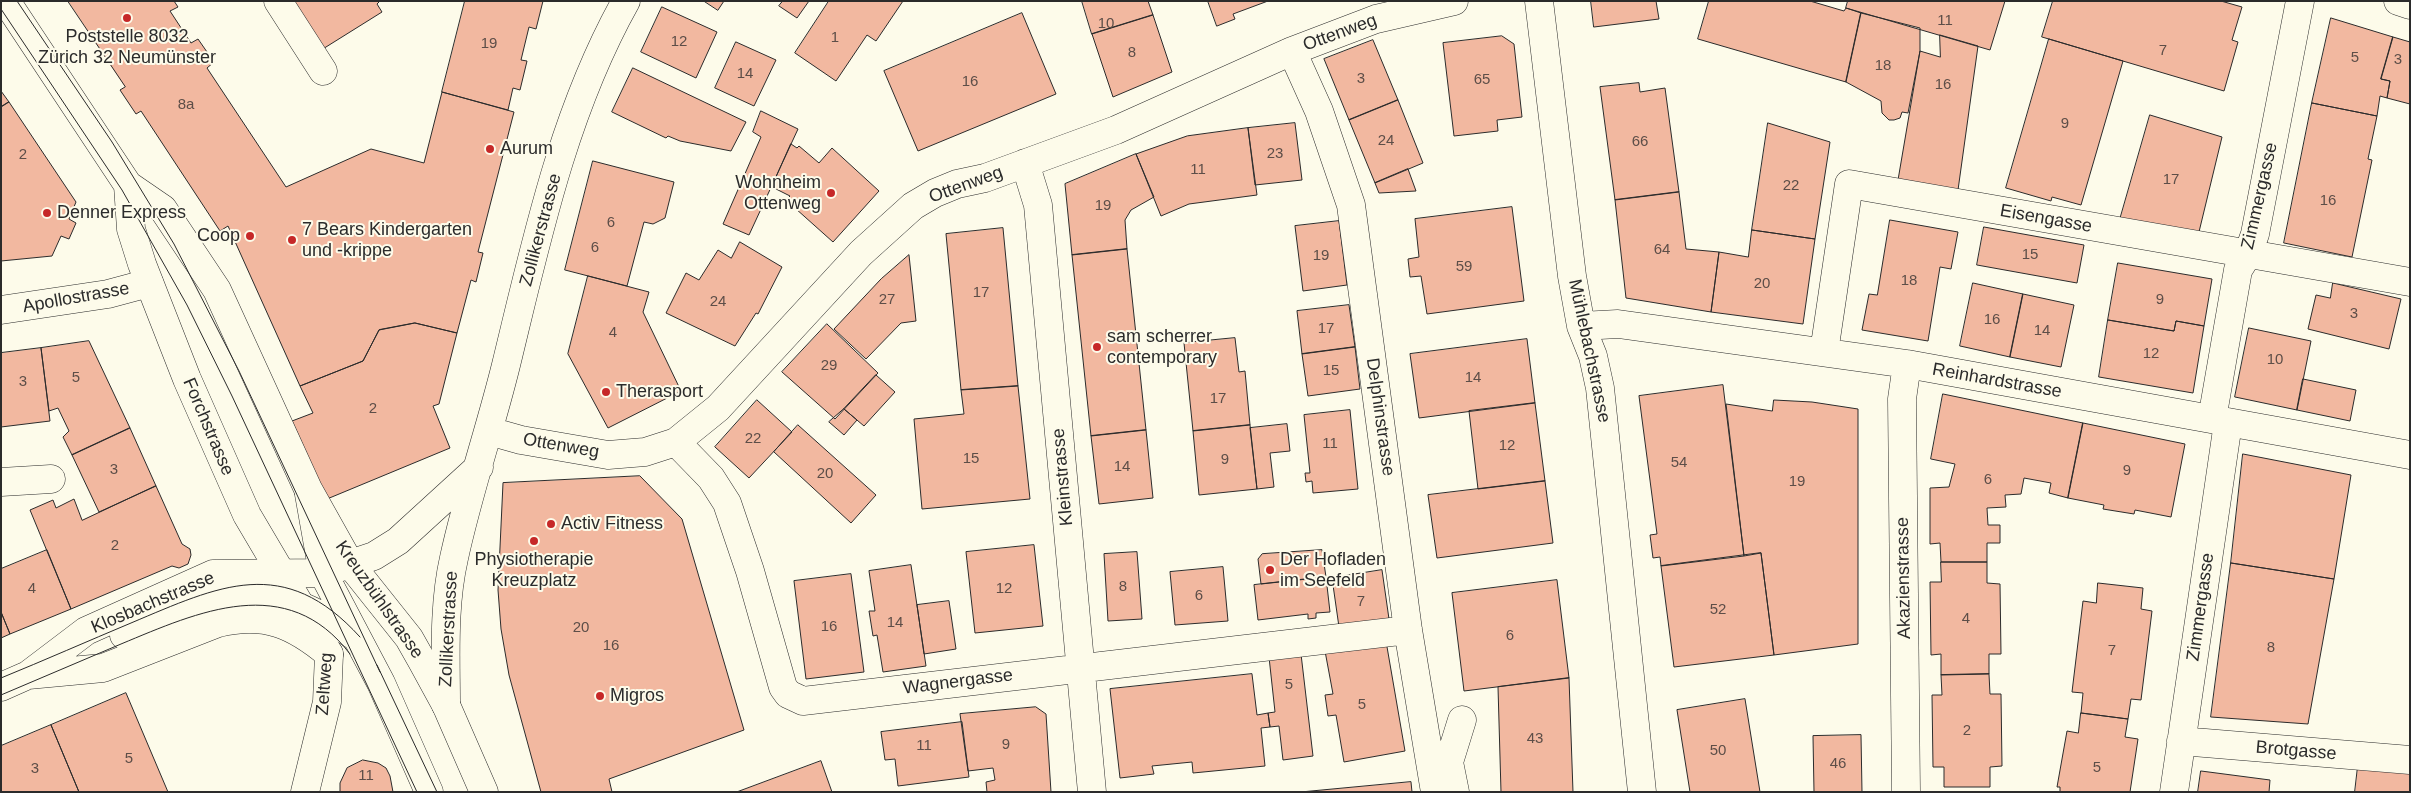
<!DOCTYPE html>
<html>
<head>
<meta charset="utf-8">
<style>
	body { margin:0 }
	#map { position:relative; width:2411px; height:793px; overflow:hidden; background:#fdfbea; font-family:Arial,sans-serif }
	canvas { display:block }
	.frame { position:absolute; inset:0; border:2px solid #2b2b2b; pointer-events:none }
</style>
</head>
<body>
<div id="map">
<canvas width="2411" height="793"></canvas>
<div class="frame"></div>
</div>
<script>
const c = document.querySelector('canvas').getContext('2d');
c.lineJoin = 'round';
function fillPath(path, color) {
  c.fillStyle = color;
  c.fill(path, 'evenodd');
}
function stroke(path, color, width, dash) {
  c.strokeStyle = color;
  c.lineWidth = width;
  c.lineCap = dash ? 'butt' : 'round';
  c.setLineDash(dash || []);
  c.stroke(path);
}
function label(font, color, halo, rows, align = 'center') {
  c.font = font + ' Arial,sans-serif';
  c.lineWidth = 4;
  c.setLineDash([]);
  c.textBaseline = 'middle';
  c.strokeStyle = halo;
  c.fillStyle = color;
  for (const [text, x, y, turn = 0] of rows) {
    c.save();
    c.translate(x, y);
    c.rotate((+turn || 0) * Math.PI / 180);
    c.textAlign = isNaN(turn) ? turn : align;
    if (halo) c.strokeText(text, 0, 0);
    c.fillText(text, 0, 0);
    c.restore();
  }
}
const building = new Path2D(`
	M68,1h106l4,6 -8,4 21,32 7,-4 16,23 -7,6 79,119 85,-38 53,14 18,-71 72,20 -36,140 5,1 -7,29 -5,-2 -14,53 -42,-10 -36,7 -16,31 -63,25 -72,-160 -8,5 -79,-120 -5,3 -16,-24 5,-3z
	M286,1h94l-3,3 5,8 -64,40z
	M465,1h78l-7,28 -7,-2 -8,33 6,1 -7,29 -7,-2 -5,22 -66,-18z
	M704,1h20l-6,9z
	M783,1h26l-12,17 -18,-12z
	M829,1h74l-27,40 -9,-6 -31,46 -41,-28z
	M1082,1h66l5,14 -61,19z
	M1208,1h60l-35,13 2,5 -18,7z
	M1591,1h65l3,18 -65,8z
	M1709,1h101l34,10 2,-3 15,5 -15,69 -148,-43z
	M1848,1h157l-15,49 -144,-42z
	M2053,1h168l21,6 -10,33 6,2 -14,49 -182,-54z
	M662,7l55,25 -21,46 -55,-26z
	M1022,13l34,81 -138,57 -34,-80z
	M1861,13l59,15v23l-12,62 -6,-1 -2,6 -6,2h-5l-7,-7 -1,-12 -35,-19z
	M1153,15l19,57 -59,25 -21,-63z
	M2331,18l62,19 -12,42 9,2 -3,17 -7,-2 -3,20 -65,-13z
	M1940,35l38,11 -20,144 -60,-10 22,-129 20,6z
	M1502,36l12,8 8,73 -25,3 1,11 -44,5 -11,-93z
	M2393,37l17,5v62l-23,-6 3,-17 -9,-2z
	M2049,39l74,22 -42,144 -29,-8 -1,4 -45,-13z
	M1373,40l25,60 -49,20 -25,-61z
	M736,42l40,18 -22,46 -39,-18z
	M633,68l113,54 -15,29 -51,-10 -12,-5 -2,2 -54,-26z
	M1639,83l1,9 25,-4 14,104 -64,8 -15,-113z
	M1,91l8,11 -8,5z
	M1398,100l25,63 -48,20 -26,-63z
	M9,102l67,100 -7,17 7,4 -7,16 -8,-3 -9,20 -51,5v-154z
	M2312,103l65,13 -9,43 4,1 -20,97 -68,-14z
	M761,111l37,18 -49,106 -26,-11 38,-87 -8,-5z
	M2150,115l72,22 -24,99 -79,-13z
	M1295,123l7,57 -47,5 -7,-57z
	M1768,123l62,19 -15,97 -63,-9z
	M1248,128l9,67 -68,9 -28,12 -25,-62 51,-18z
	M791,144l6,4 2,-2 20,17 13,-15 47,43 -46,51 -47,-42 4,-4 -18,-9z
	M1136,154l18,43 -23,13 -6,10 2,29 -55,6 -7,-71z
	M593,161l81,21 -9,36 -12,6 -9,-2 -17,64 -62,-16z
	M1408,169l8,22 -37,2 -4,-10z
	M1679,192l7,57 33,3 -8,60 -85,-14 -11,-98z
	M1512,207l12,94 -97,13 -6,-38 -11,1 -2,-18 11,-2 -4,-38z
	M1890,220l68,12 -7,37 -11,-2 -12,74 -66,-11 7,-36 8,1z
	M1339,221l8,64 -44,6 -8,-65z
	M1984,227l100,18 -7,38 -100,-18z
	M1003,228l15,158 -57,4 -15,-156z
	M1752,230l63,9 -12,85 -92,-12 8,-60 29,5z
	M740,242l42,25 -24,47 -2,-1 -21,33 -69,-33 20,-40 13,7 19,-30 13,8z
	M1127,249l19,181 -55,6 -19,-181z
	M909,255l7,66 -15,2 -35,36 -32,-30 47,-50z
	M2118,263l94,16 -8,47 -28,-5 -2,10 -66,-11z
	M588,276l61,16 -6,20 38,79 -73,37 -40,-74z
	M1973,283l50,11 -13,63 -50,-11z
	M2333,283l68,16 -12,50 -81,-20 8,-34 14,3z
	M2023,294l51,11 -13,62 -51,-10z
	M1349,305l6,42 -53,7 -5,-43z
	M2108,320l66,11 2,-10 28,5 -11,67 -94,-16z
	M415,323l42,10 -18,71 -6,2 17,42 -123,51 -35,-78 21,-8 -13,-27 63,-25 16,-31z
	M827,324l51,49 -43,46 -53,-47z
	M2249,328l62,13 -14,69 -62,-13z
	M1235,338l4,34 6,-1 5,54 -57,6 -9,-88z
	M1527,339l8,64 -116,15 -9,-64z
	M89,341l41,87 -58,27 -9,-18 6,-6 -11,-23 -9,3 -8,-63z
	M1355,347l5,42 -52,7 -6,-42z
	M41,348l9,73 -49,6v-74z
	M876,375l19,17 -31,34 -20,-17z
	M2303,379l53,11 -6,31 -53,-11z
	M1723,385l21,171 -83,10 -1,-9 -7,1 -3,-23 7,-1 -18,-138z
	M1018,386l12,113 -108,10 -8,-90 50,-5 -3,-24z
	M1943,394l140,29 -15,75 -19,-5 2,-10 -27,-5 -3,16 -16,1 1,12 -19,1 1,17h12v18h-13v19h-46l-1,-19 -10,1v-56l19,-1 6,-23 -24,-5z
	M757,400l35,32 -43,46 -34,-31z
	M1774,400l38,2 46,7v235l-84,11 -13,-102 -17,3 -18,-152 46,7z
	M1535,403l10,78 -67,8 -9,-78z
	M844,409l13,11 -13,15 -15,-13z
	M1350,410l8,79 -45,4 -1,-12 -6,1 -1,-9h5l-6,-58z
	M2083,423l102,21 -14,73 -36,-7 -1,4 -31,-5 1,-4 -36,-7z
	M1287,424l3,27 -20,2 4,34 -17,2 -7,-61z
	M798,425l78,70 -25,28 -77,-71z
	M1250,425l7,64 -58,6 -6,-64z
	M130,428l26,58 -57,26 -27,-57z
	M1146,430l7,68 -54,6 -8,-68z
	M2243,454l108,21 -17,104 -103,-16z
	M640,476l42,43 62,211 -135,49 3,13h-71l-32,-117 -8,-46 -3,-39 5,-107z
	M1545,481l8,62 -116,15 -9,-63z
	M156,486l26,58 8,5 1,6 -3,9 -9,4 -7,-2 -101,43 -41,-99 23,-10 3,8 18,-9 8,21z
	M1034,545l9,81 -68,7 -9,-81z
	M47,550l24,59 -61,25 -9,-22v-43z
	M1322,550l4,27 -65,7 -3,-25 4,-5z
	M1137,552l5,67 -34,2 -4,-67z
	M1761,553l13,102 -100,12 -13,-101z
	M1941,562h46v21l13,1 1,70h-12v20l-48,1v-21l-10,1 -1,-73h11z
	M2231,563l103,16 -26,145 -97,-7z
	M911,565l15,101 -43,6 -6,-37 -4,1 -4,-25h6l-6,-40z
	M1223,567l5,54 -53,4 -5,-53z
	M1382,570l8,56 -50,8 -8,-56z
	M851,574l13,98 -58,7 -12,-98z
	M1326,577l4,35 -14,1v5l-8,1v-5l-50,6 -4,-35z
	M1557,580l12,98 -105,13 -12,-98z
	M2098,583l45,5 -2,21 11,2 -11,89 -10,-1 -3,20 -47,-6 2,-20 -11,-1 11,-91 13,2z
	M949,601l7,48 -32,5 -7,-49z
	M1,612l9,22 -9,4z
	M1386,641l19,110 -61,11 -8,-47 -8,1 -3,-21 8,-1 -8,-43z
	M1301,654l12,102 -30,4 -4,-34 -9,1 -2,-14 7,-1 -6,-55z
	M1252,674l5,41 11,-2 2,14 -9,1 4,38 -72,7 -1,-11 -40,4 2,8 -34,4 -10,-89z
	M1989,674l1,20h11l1,72 -12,1v20h-46v-20h-11l-1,-72h10l-1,-20z
	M1569,678l4,114h-72l-3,-105z
	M126,693l42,99h-89l-28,-67z
	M1745,699l15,93h-70l-13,-82z
	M1036,707l10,7 5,78h-64l-1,-10 9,-2 -2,-12 -25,3 -8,-57z
	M2081,713l47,6 -3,18 13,2 -8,53h-70v-5h-3l10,-56 11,2z
	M962,722l7,55 -71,9 -3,-27 -10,1 -4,-28z
	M51,725l28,67h-78v-46z
	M1861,735l1,57h-48l-1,-56z
	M363,760l15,3 8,5 4,8 3,16h-53v-9l7,-15z
	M821,761l11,31h-95z
	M2358,766l52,5v21h-55z
	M2201,771l69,9 -1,12h-71z
	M1411,782l1,10h-111z`);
const minor = new Path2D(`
	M278,1l45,70
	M1539,1l33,275 9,50 12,30 7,32 42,404
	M2398,1l12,4
	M1292,51l27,60 32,94 57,425 27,162
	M1025,163l13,42 54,587
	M1,310l107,-16 41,-11
	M1581,326l37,-2 289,40 503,91
	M1824,352l25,-168 561,98
	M2212,419l26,-149 10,-16 7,-20 45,-233
	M489,431l32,9 87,15 37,-3 31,-10 42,-34 143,-155 52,-47 22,-13 22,-9 28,-6 131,-48 176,-79 84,-32 78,-18
	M676,442l35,36 16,25 23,68 33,116 5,7 15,7 605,-71
	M1,482l50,-3
	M309,494l14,79 58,110 48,109
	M124,635c99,-42 135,-64 232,2
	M28,675l75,-7 115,-45c47,-11 75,1 111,31
	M1,687l27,-12 58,-44 127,-57 110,-1 51,-17 24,-15 81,-74
	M446,705c0,-49 -3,-99 8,-147 14,-65 36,-128 52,-193 30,-123 57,-252 120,-364
	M2181,741l229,19
	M1455,792l-6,-30 13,-42
	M1906,792l-4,-393 5,-35
	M2174,792l54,-369`);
const major = new Path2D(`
	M6,1l122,184 35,24 54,81 91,199 42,75 59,74 13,23 24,44 38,87
	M128,185l3,44 11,35 45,115 60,136 82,139 -2,48 -22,90`);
const tram = new Path2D(`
	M17,1l95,141 62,102 65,127 141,301
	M1,9l121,181 65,115 45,91 185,396
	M377,665l60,127
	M1,678c44,-18 87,-37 130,-55 88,-37 153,-70 229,14
	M1,695c40,-17 80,-34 120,-51 77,-32 166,-73 229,10`);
const markers = [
	[127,18,5,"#c62828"],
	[490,149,5,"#c62828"],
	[831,193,5,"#c62828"],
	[47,213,5,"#c62828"],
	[250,236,5,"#c62828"],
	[292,240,5,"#c62828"],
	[1097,347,5,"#c62828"],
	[606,392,5,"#c62828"],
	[551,524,5,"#c62828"],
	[534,541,5,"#c62828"],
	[1270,570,5,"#c62828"],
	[600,696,5,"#c62828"]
];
const numberNames = [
	["11",1945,21],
	["10",1106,24],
	["1",835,38],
	["12",679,42],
	["19",489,44],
	["7",2163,51],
	["8",1132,53],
	["5",2355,58],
	["3",2398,60],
	["18",1883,66],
	["14",745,74],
	["3",1361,79],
	["65",1482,80],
	["16",970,82],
	["16",1943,85],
	["8a",186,105],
	["9",2065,124],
	["24",1386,141],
	["66",1640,142],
	["23",1275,154],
	["2",23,155],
	["11",1198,170],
	["17",2171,180],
	["22",1791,186],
	["16",2328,201],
	["19",1103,206],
	["6",611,223],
	["6",595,248],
	["64",1662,250],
	["15",2030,255],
	["19",1321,256],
	["59",1464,267],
	["18",1909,281],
	["20",1762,284],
	["17",981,293],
	["27",887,300],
	["9",2160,300],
	["24",718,302],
	["3",2354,314],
	["16",1992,320],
	["17",1326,329],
	["14",2042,331],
	["4",613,333],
	["12",2151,354],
	["10",2275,360],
	["29",829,366],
	["15",1331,371],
	["5",76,378],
	["14",1473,378],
	["3",23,382],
	["17",1218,399],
	["2",373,409],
	["22",753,439],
	["11",1330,444],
	["12",1507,446],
	["15",971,459],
	["9",1225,460],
	["54",1679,463],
	["14",1122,467],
	["3",114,470],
	["9",2127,471],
	["20",825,474],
	["6",1988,480],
	["19",1797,482],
	["2",115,546],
	["8",1123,587],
	["4",32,589],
	["12",1004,589],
	["6",1199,596],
	["7",1361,602],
	["52",1718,610],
	["4",1966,619],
	["14",895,623],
	["16",829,627],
	["20",581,628],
	["6",1510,636],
	["16",611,646],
	["8",2271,648],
	["7",2112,651],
	["5",1289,685],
	["5",1362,705],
	["2",1967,731],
	["43",1535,739],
	["9",1006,745],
	["11",924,746],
	["50",1718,751],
	["5",129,759],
	["46",1838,764],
	["5",2097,768],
	["3",35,769],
	["11",366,776]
];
const streetNames = [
	["Ottenweg",1340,33,-20],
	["Ottenweg",966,185,-20],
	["Zimmergasse",2260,196,-77],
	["Eisengasse",2046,219,10],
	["Zollikerstrasse",541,230,-75],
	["Apollostrasse",76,298,-10],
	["Mühlebachstrasse",1589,351,78],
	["Reinhardstrasse",1997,381,10],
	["Delphinstrasse",1380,417,82],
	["Forchstrasse",208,427,67],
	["Ottenweg",561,446,10],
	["Kleinstrasse",1063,477,-95],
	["Akazienstrasse",1904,578,-91],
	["Kreuzbühlstrasse",379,600,55],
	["Klosbachstrasse",153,603,-23],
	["Zimmergasse",2201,607,-82],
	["Zollikerstrasse",449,629,-87],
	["Wagnergasse",958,682,-7],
	["Zeltweg",325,684,-86],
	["Brotgasse",2296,751,5]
];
const poiNames = [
	["Poststelle 8032",127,37,"center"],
	["Zürich 32 Neumünster",127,58,"center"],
	["Aurum",500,149],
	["Wohnheim",821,183,"right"],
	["Ottenweg",821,204,"right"],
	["Denner Express",57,213],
	["7 Bears Kindergarten",302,230],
	["und -krippe",302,251],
	["Coop",240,236,"right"],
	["sam scherrer",1107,337],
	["contemporary",1107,358],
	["Therasport",616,392],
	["Activ Fitness",561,524],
	["Physiotherapie",534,560,"center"],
	["Kreuzplatz",534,581,"center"],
	["Der Hofladen",1280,560],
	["im Seefeld",1280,581],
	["Migros",610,696]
];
fillPath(building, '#f2b8a0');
stroke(building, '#2b2b2b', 1);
stroke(minor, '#2b2b2b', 29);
stroke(major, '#2b2b2b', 29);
stroke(minor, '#fdfbea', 28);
stroke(major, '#fdfbea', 28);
stroke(tram, '#2b2b2b', 1);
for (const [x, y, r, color] of markers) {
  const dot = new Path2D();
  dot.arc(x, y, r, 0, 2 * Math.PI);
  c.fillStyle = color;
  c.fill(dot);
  stroke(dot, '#fdfbea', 2);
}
label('15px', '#5d4e48', null, numberNames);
label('18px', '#2b2b2b', '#fdfbea', streetNames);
label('18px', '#2b2b2b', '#fdfbea', poiNames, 'left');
</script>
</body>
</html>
